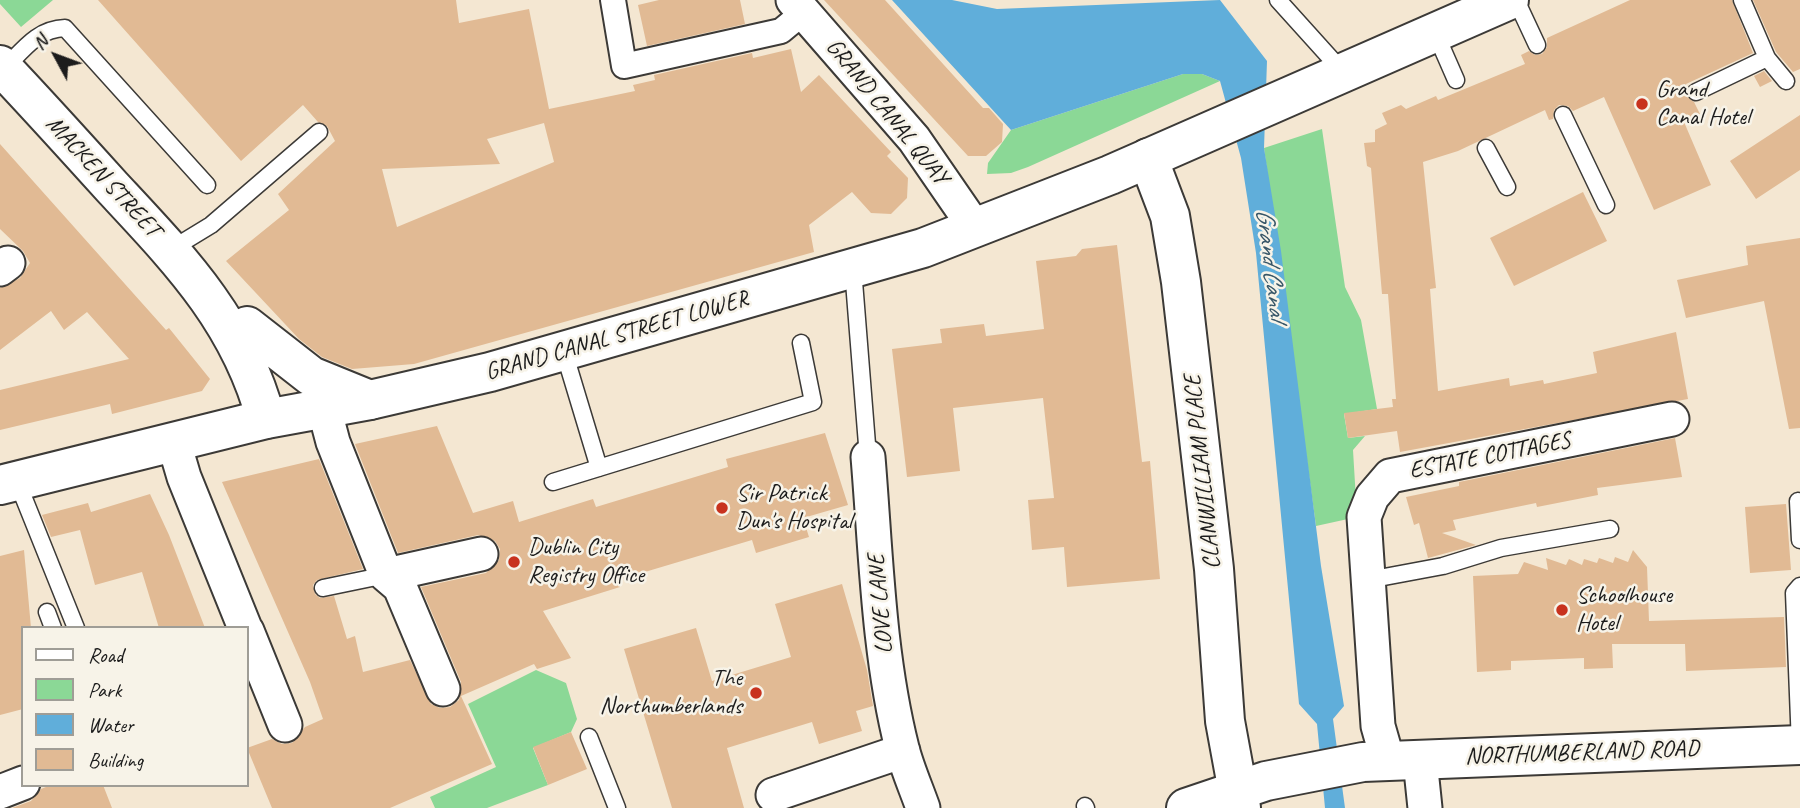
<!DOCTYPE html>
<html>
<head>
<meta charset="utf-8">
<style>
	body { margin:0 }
	#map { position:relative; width:1800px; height:808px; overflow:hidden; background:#f4e7d2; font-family:Caveat,sans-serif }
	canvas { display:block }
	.legend { position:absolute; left:21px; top:626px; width:228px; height:161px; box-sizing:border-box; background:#f7f3e8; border:2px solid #9f9d96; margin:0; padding:9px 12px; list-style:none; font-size:21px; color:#1c1c1c }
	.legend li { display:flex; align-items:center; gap:14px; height:35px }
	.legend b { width:35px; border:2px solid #9f9d96 }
	.north { position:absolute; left:21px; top:21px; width:70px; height:70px; -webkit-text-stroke:5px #f7f3e8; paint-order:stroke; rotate:311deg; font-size:19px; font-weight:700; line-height:28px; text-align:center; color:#1c1c1c }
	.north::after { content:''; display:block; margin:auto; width:24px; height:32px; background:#1c1c1c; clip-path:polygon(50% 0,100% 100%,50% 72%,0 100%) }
</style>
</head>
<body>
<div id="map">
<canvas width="1800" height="808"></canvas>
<ul class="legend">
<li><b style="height:9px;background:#fff"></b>Road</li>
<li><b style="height:19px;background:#8bd896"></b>Park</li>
<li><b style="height:19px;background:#60aeda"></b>Water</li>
<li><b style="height:19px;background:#e1ba94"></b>Building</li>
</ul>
<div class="north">N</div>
</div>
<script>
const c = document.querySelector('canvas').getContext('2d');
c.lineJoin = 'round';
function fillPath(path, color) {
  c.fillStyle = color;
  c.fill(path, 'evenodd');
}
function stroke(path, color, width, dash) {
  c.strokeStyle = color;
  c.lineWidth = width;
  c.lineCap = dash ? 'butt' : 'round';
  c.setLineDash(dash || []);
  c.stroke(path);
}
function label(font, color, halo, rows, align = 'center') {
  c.font = font + ' Caveat,sans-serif';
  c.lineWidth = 5;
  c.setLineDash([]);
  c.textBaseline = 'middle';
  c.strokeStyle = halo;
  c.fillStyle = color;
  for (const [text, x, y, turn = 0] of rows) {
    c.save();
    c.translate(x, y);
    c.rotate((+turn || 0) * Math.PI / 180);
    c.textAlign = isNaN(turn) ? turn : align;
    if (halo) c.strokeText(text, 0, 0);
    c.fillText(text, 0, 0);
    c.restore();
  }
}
const green = new Path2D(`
	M0,0h53l-32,27 -21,-23z
	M1183,74h19l18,7 -192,86 -17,6 -24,1 1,-11 23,-33z
	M1322,129l23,158 16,33 16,89 -33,5 4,24 17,-2 -12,14 4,67 -41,9 -52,-378z
	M536,670l30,13 11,36 -6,13 -38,16 15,37 -61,23h-52l-5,-11 66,-30 -28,-63z`);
const water = new Path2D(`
	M892,0h60l45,9 223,-9 47,61 -3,87 17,103 40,315 23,140 -11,13 12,89h-20l-8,-84 -18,-20 -43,-451 -15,-95 -21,-77 -18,-7h-19l-172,56z`);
const building = new Path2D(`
	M98,0h358l3,23 70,-14 20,100 86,-18 -2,-6 22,-5 -1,-5 98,-22 1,5 38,-9 10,43 18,-17 72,77 -4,4 21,22 -1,20 -16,16 -20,-1 -19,-21 -43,33 5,27 -400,112 -62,5 -30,-12 -23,-18 -73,-78 63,-51 -11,-16 57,-53 -8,-15 -9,-4 -15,-17 -62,56zM544,123l10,39 -157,65 -15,-58 118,-5 -13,-25z
	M659,0h81l5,24 -98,22 -9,-41z
	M824,0h61l98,108h6l14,16 -1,18 -16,14h-18z
	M1630,0h102l21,53 -67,31v12l8,6 6,12 -16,8 27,63 -57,25 -50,-113 -31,14 -5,-5 -9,-1 -5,5 -1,9 -4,1 -4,-10 -87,41 -35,11 13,126 -6,1 8,102 71,-13 1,8 33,-6 1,4 53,-11 -4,-21 83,-20 12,67 -288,53 -3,-21 -49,7 -4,-25 49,-6 -1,-8h4l-8,-105h-6l-11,-126 -4,-2 -3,-23 11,-1v-12l12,-6 -5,-11 19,-8 5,4 30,-13 2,4 87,-36 -4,-9 8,-4 6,4 7,-1 5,-7v-9z
	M1753,0h47v69l-7,3 -17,-20z
	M1764,71l8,10 -12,6 -6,-11z
	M1800,115v55l-44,29 -26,-38z
	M0,144l166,186 3,-2 41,51 -8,12 -90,23 -2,-10 -110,26v-40l129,-31 -42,-47 -23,18 -13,-19 -51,39v-62l20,-10 10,-15 -7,-12 -23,-22z
	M1583,192l24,49 -93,45 -24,-48z
	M1800,238v190l-11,1 -25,-128 -78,17 -9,-38 71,-15 -2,-19z
	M1117,245l25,217 8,-1 10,118 -93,8 -3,-40 -32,3 -4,-50 26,-2 -11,-100 -90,10 7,63 -53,6 -15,-128 50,-6 -2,-14 44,-5 2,12 58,-7 -8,-68 40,-5 6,-7z
	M437,426l36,87 40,-12 6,21 74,-23 3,8 132,-40 -2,-8 99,-26 23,72 -45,13 6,19 -53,16 -4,-13 -134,40 2,7 -77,24 28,47 -34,11 -3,-5 -73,32 31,68 -102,44h-118l-25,-60 25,-9 10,5 10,-1 13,-16 18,-8 -13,-37 -88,-200 97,-23 44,110 -46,11 -4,5 2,9 5,4 14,-2 13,43 8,-3 8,36 47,-12 21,44 9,4 10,-1 9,-7 2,-18 -40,-95 65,-14 13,-13 1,-11 -5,-8 -17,-6 -80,18 -43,-109z
	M1675,438l7,39 -85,11 1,7 -61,12 -1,-4 -83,17 3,10 -14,3 34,12 -48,13 -9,-35 -5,2 -8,-28 53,-11v-4z
	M150,494l19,41 36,93h-46l-17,-56 -47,13 -15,-55 -29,7 -9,-22 46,-12 3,9z
	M1786,504l5,66 -41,3 -5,-66z
	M24,550l7,78h-8v81l-23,6v-159z
	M1633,550l14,17 2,54 135,-4 2,50 -100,4 -1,-27h-73l1,24 -29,1v-11l-73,3v9l-34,2 -4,-96 45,-2 6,-12 24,8 -2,-12 20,7 3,-6 13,6 2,-6 13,4 2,-5 14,5 2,-6 13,5z
	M842,584l25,86 6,36 -17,5 6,20 -43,13 -7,-22 -85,26 17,60h-72l-48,-159 72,-21 16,53 79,-24 -16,-53z
	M571,732l16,37 -39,16 -15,-38z
	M51,785h52l9,23h-100l19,-7 10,-12z`);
const service = new Path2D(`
	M1278,0l65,72
	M1516,0l21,45
	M1742,0l25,58 19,23
	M1435,32l21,48
	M4,69c19,-19 33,-40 61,-41l142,157
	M1696,92l71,-34
	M1563,115l43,90
	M1486,148l21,39
	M170,250l41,-25 108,-93
	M853,269l15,188
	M564,352l35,116
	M17,481l59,147
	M553,482l260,-80 -12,-59
	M1798,501l2,39
	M1368,580l75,-14 58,-18 109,-19
	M323,588l63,-13
	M47,612l6,16
	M589,737l28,71
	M1800,745l-6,-152 6,-7
	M1085,806l1,2`);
const pedestrian = new Path2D(`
	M613,0l11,66 157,-35 23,-19`);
const minor = new Path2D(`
	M793,0l121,139 62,90
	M0,269l8,-6
	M324,408l9,34 53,133 14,12 43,102
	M174,443l10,34 61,151
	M868,457c8,96 10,196 34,291 5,20 14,40 21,60
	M386,575l95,-21
	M247,631l38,94
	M1420,760l5,48
	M1388,761l-10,-35 -14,-209 8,-20 18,-21 282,-57
	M0,792l23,-9
	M773,795l130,-44`);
const tertiary = new Path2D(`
	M0,65c38,40 75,81 112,122 67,72 128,134 154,232
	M1148,158l22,58 11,66 33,287 11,152 16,87
	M247,326l64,50 59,24`);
const secondary = new Path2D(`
	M0,485l266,-66 104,-19 120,-28 433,-124 187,-73 399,-175
	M1186,808l80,-27 97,-19 437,-17`);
const markers = [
	[1642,104,7,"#c8321e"],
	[722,508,7,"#c8321e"],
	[514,562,7,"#c8321e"],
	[1562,610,7,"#c8321e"],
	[756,693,7,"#c8321e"]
];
const poiNames = [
	["Grand",1656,90],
	["Canal Hotel",1656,118],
	["Sir Patrick",736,494],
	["Dun's Hospital",736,522],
	["Dublin City",528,548],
	["Registry Office",528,576],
	["Schoolhouse",1576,596],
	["Hotel",1576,624],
	["The",742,679,"right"],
	["Northumberlands",742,707,"right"]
];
const streetNames = [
	["GRAND CANAL QUAY",887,112,51],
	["MACKEN STREET",103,177,47],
	["GRAND CANAL STREET LOWER",617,336,-16],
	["ESTATE COTTAGES",1490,456,-11],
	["CLANWILLIAM PLACE",1203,472,-96],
	["LOVE LANE",881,604,-95],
	["NORTHUMBERLAND ROAD",1582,753,-2]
];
const waterNames = [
	["Grand Canal",1270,264,83]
];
fillPath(green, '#8bd896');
fillPath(water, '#60aeda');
fillPath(building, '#e1ba94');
stroke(service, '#3c3a37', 19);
stroke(pedestrian, '#3c3a37', 28);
stroke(minor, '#3c3a37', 37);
stroke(tertiary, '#3c3a37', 42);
stroke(secondary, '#3c3a37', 42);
stroke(service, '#fff', 16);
stroke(pedestrian, '#fff', 24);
stroke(minor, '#fff', 33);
stroke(tertiary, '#fff', 38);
stroke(secondary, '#fff', 38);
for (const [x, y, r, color] of markers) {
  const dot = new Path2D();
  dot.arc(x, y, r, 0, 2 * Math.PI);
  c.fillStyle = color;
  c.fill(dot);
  stroke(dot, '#f7f3e8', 2.5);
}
label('24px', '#1c1c1c', '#f7f3e8', poiNames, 'left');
label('24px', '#1c1c1c', '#f7f3e8', streetNames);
label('italic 26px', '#375668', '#f7f3e8', waterNames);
</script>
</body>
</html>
